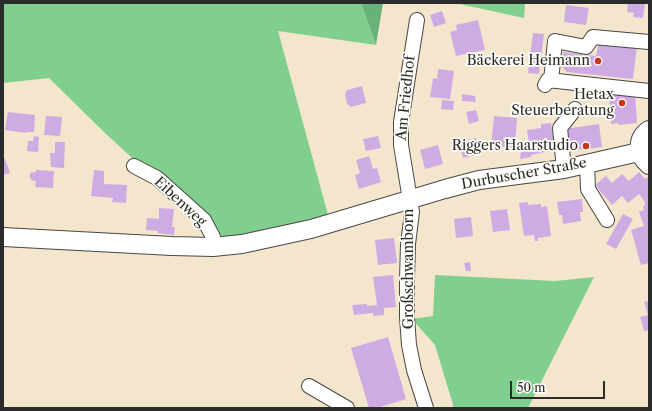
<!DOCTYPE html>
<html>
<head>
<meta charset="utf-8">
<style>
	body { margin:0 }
	#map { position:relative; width:652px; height:411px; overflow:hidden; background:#f3e6cd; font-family:"Libre Caslon Text",serif }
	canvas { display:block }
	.frame { position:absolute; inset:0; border:4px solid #2b2b2b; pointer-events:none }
	.scale { position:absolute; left:510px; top:381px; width:95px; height:18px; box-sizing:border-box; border:2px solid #2b2b2b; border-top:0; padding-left:5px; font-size:12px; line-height:14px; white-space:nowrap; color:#2b2b2b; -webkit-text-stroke:3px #fdfcf7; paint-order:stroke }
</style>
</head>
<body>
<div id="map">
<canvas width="652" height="411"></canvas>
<div class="frame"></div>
<div class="scale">50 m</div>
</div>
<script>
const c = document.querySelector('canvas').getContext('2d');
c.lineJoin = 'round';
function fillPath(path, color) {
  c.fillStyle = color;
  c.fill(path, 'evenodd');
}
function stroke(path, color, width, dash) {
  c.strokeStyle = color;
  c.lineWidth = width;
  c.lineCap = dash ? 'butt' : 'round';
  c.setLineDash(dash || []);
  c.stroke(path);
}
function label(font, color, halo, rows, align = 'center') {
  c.font = font + ' "Libre Caslon Text",serif';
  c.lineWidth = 3.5;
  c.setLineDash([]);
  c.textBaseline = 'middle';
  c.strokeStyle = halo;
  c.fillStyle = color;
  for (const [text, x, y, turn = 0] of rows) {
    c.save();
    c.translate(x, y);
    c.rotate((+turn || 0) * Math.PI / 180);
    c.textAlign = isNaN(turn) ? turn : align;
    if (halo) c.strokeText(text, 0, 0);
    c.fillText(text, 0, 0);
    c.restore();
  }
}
const green = new Path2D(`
	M3,3h358l15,42 -98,-14 50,184 -104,25 -7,-5 -111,-101 -57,-56 -46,5z
	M455,3h70l-1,15z
	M435,275l120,6 39,-4 -66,131h-74l-19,-63 -23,-26 21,-3z`);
const forest = new Path2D(`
	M361,3h22l-7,42z`);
const building = new Path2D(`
	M628,3h17l-2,15 -10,-1 1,-4 -7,-1z
	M566,5l23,3 -3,17 -22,-3z
	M442,11l4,12 -12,4 -4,-12z
	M478,20l7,30 -29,6 -6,-24 7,-2 -1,-5z
	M533,33l11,1 -5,40 -11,-1z
	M599,41l38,5 -4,33 -66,-7 -6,-6 2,-14 33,4z
	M438,69l16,2 -4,28 -20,-2 3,-19 4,1z
	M565,83l70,9 2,31 -19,2v-2l-7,1 -2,-29 -44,-5z
	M362,86l4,17 -15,4 -4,-3 -2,-10 2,-4z
	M462,94l13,2 1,6 -14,-1z
	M442,100l12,1 -1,9 -12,-1z
	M476,110l3,11 -10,3 -3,-12z
	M8,112l27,3 -1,17h-7l-1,1 -21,-3z
	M46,116l16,1 -2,19 -16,-1z
	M494,116l23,2 -2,30 -24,-2z
	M551,123l3,20h-6l1,8 -18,4v2l-11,2 2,-16 4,-1v3l3,-1 -2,-14 14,-2v-4z
	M599,124l3,23 -35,4 -3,-22z
	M34,136l5,1 -1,15 -11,-1 1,-10h5z
	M378,136l3,12 -15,3 -3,-12z
	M476,138l3,16 -16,4 -4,-15z
	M55,142h10l-1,26 -13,-1 -1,-14h5z
	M438,145l5,19 -18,5 -5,-19z
	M369,156l4,13 4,-1 4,14 -22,7 -4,-14 5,-2 -4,-13z
	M3,158l2,1 5,14 -7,2z
	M36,170l18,1 -1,17 -18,-1 1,-6h-3l-3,-3v-5l6,-1z
	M94,170l10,1v13l23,1 -1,18 -14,-1 1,-4 -22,-2z
	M639,172l6,7 2,-2 2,3v83l-8,2 -10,-35 13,-4 -5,-14 5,-2 -1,-4 2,-1v-3l-6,-8 -11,9 -6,-7 -10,9 -17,-20 11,-9 6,7 10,-9 7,7z
	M582,199l1,13h-3l1,9 -18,3 -1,-9h-3l-2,-13z
	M528,202v3l13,-1v3l6,-1 4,30 -13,2v3h-3l-1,-6 -10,1 -5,-33z
	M159,208l15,1 -2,18h3l-1,8 -16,-2v-2l-12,-1 1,-12 12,1z
	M507,209l3,21 -17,2 -3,-21z
	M623,214l10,5 -17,30 -10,-5z
	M471,217l2,19 -17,2 -2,-19z
	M394,238l3,25 -19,2 -3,-25z
	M470,262l1,9h-5l-2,-8z
	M393,275l3,32 -12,1v7l-11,1v-3l-19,2 -2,-10 15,-1v2l10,-1 -4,-28z
	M649,301v29l-5,1 -4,-14 8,-2 -4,-13z
	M388,337l18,62 -29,9h-8l-18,-60z`);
const minor = new Path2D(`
	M417,20l-16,102v23l11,67 -4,32 -1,36v37l2,28 5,25 12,38
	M551,81l4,-40 31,6 7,-10 56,5
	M545,85l3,-5 101,11
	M587,163l1,26 19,31
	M134,166l23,12 47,42 9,17v10
	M564,169l-4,-41 15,-19
	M309,386l38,22`);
const major = new Path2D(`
	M649,130c-13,9 -12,25 0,35
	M3,237l169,9 41,1 29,-3 69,-15 134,-40 34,-9 85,-11 75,-17`);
const markers = [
	[598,61,4,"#c8321e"],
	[622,103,4,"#c8321e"],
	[586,146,4,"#c8321e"]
];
const poiNames = [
	["Bäckerei Heimann",590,61],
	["Hetax",614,95],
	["Steuerberatung",614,111],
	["Riggers Haarstudio",578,146]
];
const streetNames = [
	["Am Friedhof",406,98,-84],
	["Durbuscher Straße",524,174,-10],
	["Eibenweg",180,202,43],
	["Großschwamborn",409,269,-90]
];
fillPath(green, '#80cf8f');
fillPath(forest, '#68b27a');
fillPath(building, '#ceace3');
stroke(minor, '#494743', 16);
stroke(major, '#494743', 20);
stroke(minor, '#fff', 14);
stroke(major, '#fff', 18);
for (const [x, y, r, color] of markers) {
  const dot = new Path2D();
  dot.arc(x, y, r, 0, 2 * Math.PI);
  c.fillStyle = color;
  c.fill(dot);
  stroke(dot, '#fdfcf7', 1.5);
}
label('14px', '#2b2b2b', '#fdfcf7', poiNames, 'right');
label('14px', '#2b2b2b', '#fdfcf7', streetNames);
</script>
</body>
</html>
